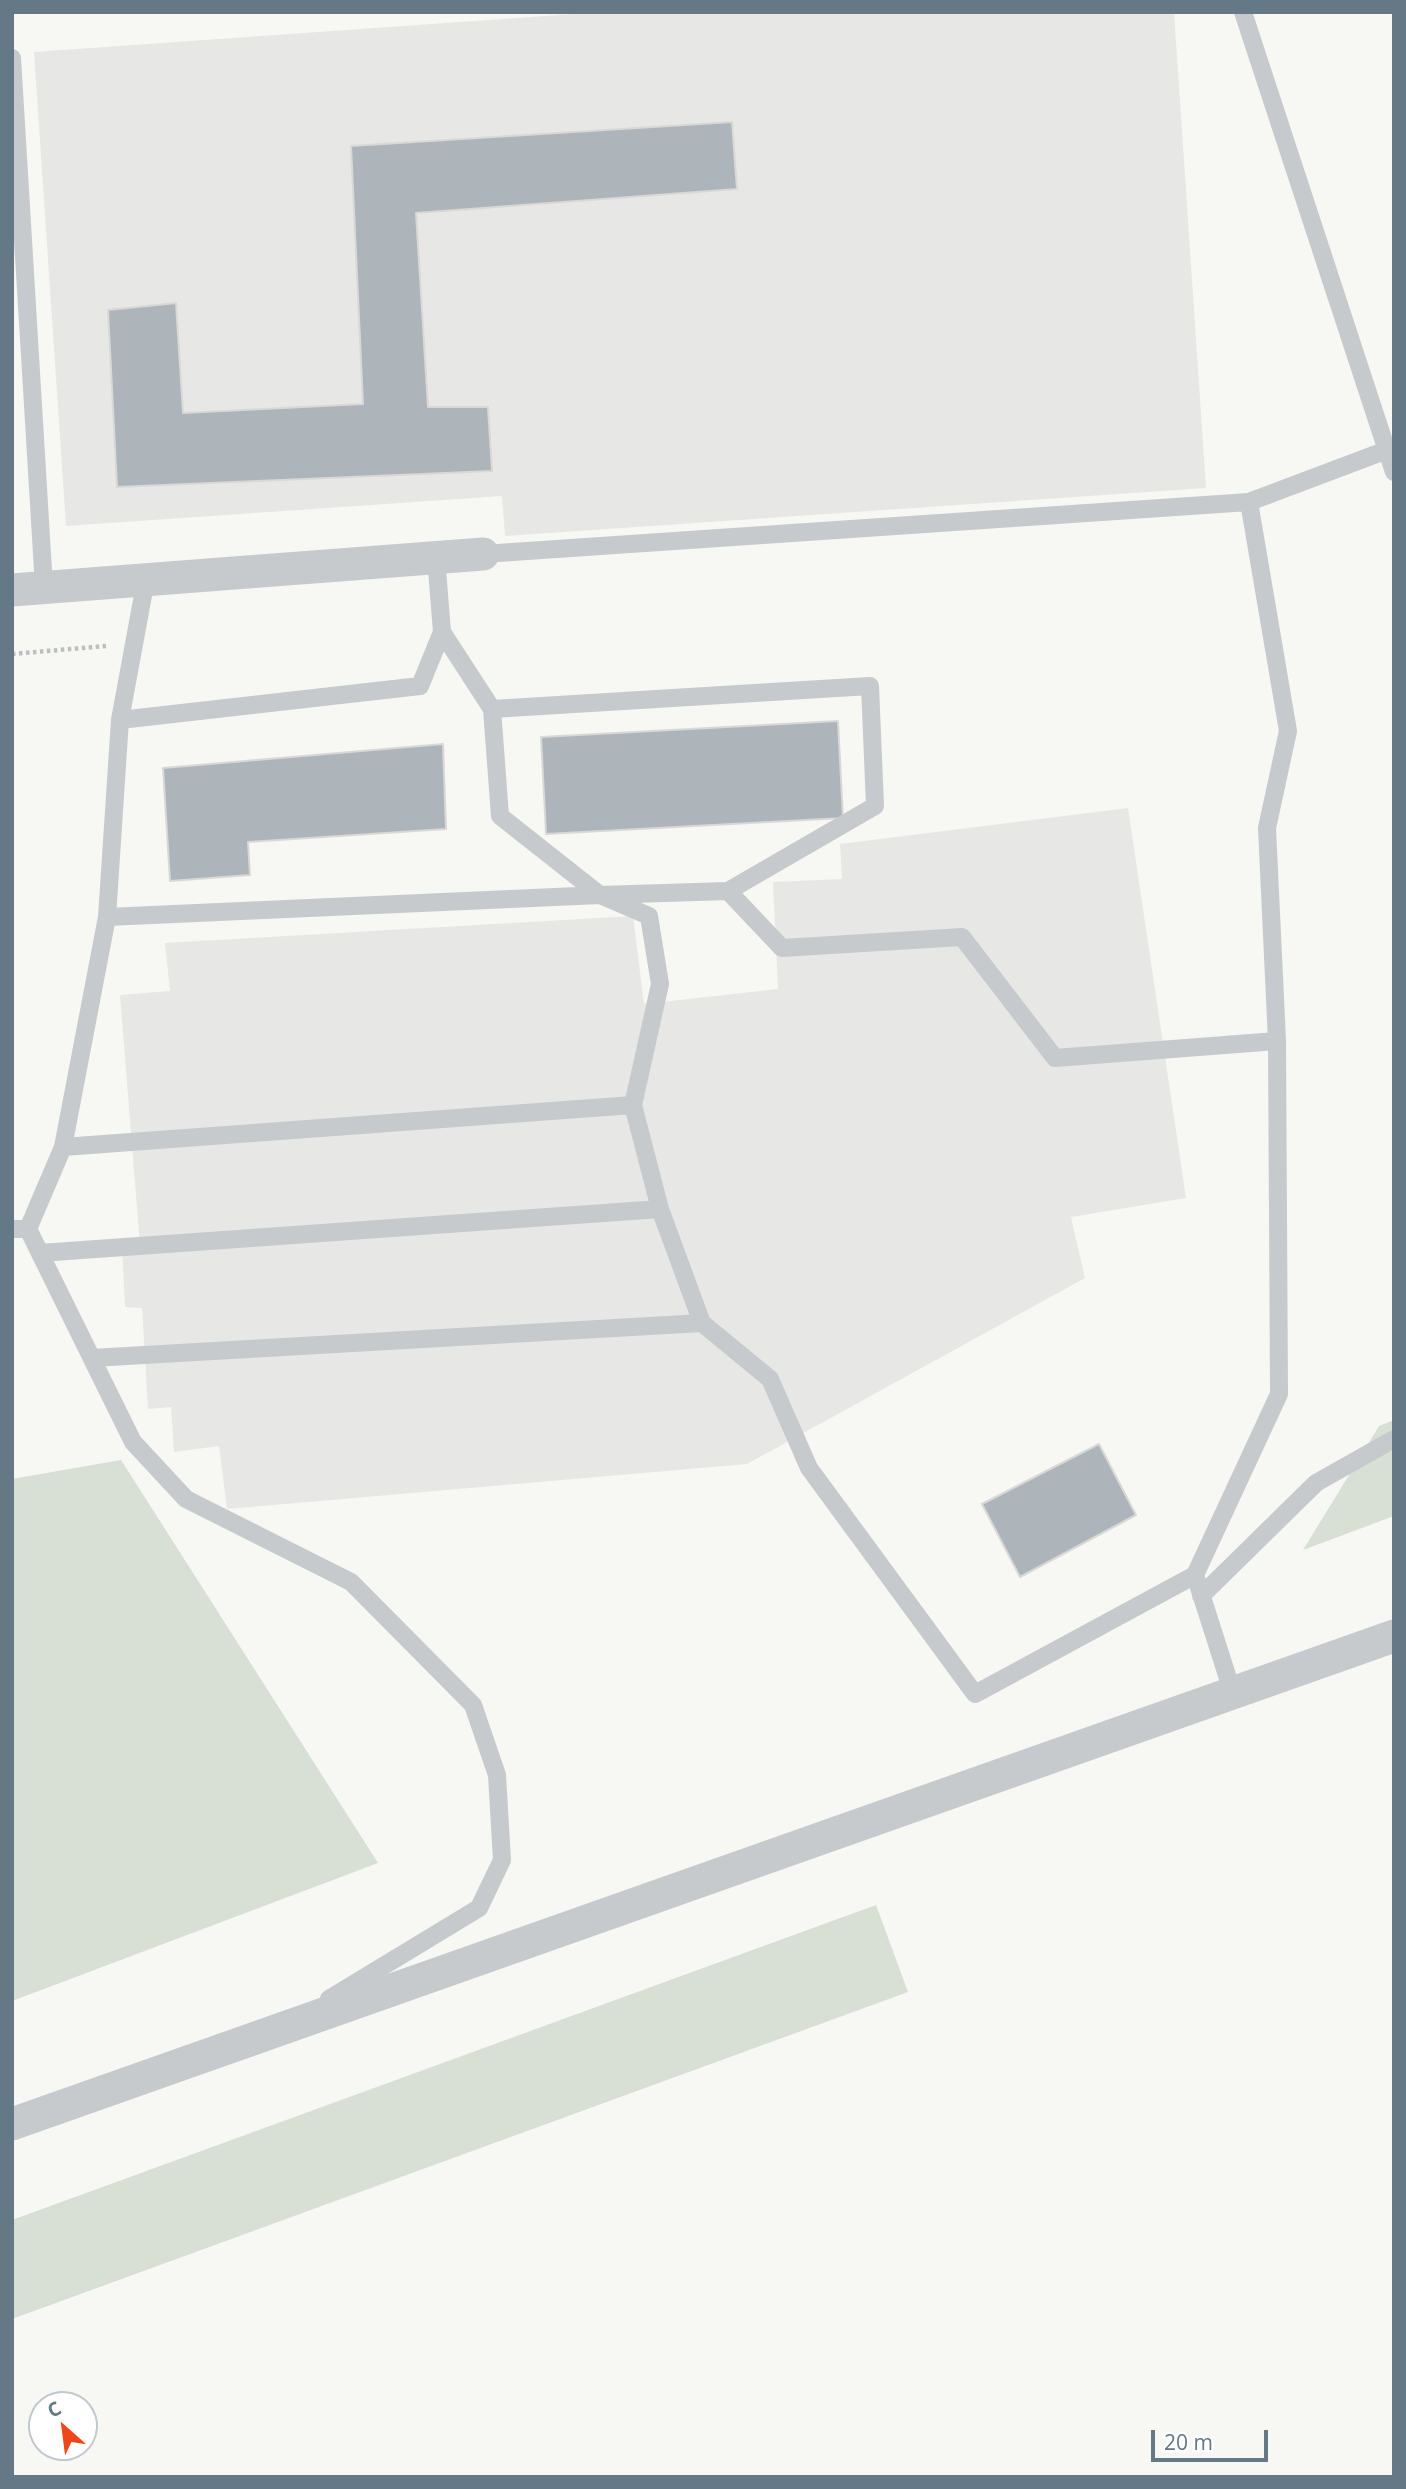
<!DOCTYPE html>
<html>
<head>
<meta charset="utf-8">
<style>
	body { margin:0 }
	#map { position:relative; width:1406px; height:2489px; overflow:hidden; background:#f7f7f3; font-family:"Open Sans",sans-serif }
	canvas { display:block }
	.frame { position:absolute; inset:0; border:14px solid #647886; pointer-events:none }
	.north { position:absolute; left:28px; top:2391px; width:70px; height:70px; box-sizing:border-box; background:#fff; border:2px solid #c1c9cf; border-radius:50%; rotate:332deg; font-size:19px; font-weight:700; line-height:28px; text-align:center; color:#647886 }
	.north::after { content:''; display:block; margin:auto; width:24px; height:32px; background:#ee471c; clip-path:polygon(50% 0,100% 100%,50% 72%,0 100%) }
	.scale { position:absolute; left:1151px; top:2430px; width:117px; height:32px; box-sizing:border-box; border:4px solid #647886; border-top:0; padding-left:9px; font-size:21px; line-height:24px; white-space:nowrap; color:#647886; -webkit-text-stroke:5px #fff; paint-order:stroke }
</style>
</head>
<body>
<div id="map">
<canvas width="1406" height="2489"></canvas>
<div class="frame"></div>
<div class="north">С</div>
<div class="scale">20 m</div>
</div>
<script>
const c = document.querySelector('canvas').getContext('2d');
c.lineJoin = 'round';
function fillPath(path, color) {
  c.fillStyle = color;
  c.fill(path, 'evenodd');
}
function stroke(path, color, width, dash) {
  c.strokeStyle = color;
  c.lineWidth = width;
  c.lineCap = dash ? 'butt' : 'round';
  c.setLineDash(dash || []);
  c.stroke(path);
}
const built = new Path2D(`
	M602,12h572l32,476 -701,48 -3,-40 -436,30 -32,-474z
	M1128,808l58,390 -115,19 14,61 -338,186 -520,45 -8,-63 -45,6 -3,-45 -23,2 -6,-101 -17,-1 -3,-61 18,-1 -20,-250 50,-4 -5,-48 468,-27 11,88 134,-15 -5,-107 69,-3 -2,-35z`);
const green = new Path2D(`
	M1394,1420v96l-91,34 76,-124z
	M121,1460l257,403 -366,138v-522z
	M876,1905l32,87 -896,327v-99z`);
const building = new Path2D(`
	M732,122l5,67 -321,24 12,194h60l4,64 -375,16 -9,-177 68,-7 7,110 180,-9 -12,-258z
	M838,721l5,97 -297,16 -5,-97z
	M443,744l3,85 -198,13 2,33 -80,6 -7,-113z
	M1099,1444l37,71 -116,62 -38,-73z`);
const path = new Path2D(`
	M12,654l94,-8`);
const lane = new Path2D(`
	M1243,12l151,460
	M12,58l32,529
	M483,554l766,-52 138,-52
	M442,632l50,77 8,107 100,79 128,-4 54,57 180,-11 93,121 222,-17
	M492,709l378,-23 5,120 -147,85
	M120,720l300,-34 22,-54 -6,-75
	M107,917l493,-22 49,21 11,68 -27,121 27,104 42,114 68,56 39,89 166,226 220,-119
	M63,1147l570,-42
	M12,1229h16l35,-82 44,-230 13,-197 26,-141
	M28,1229l105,213 53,57 165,83 122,123 24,70 5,85 -23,48 -150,91
	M40,1253l620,-44
	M92,1358l610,-35
	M1201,1596l115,-113 78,-44
	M1233,1694l-38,-119 84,-181 -2,-353 -10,-213 21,-97 -39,-229`);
const street = new Path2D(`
	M12,590l471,-36
	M12,2124l1382,-488`);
fillPath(built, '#e7e8e6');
fillPath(green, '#d8dfd4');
fillPath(building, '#adb5bb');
stroke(building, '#d8d8d6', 2);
stroke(path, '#bdc0c2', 4.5, [3.5, 3.5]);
stroke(lane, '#c6cacd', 18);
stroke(street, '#c6cacd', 33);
</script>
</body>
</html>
